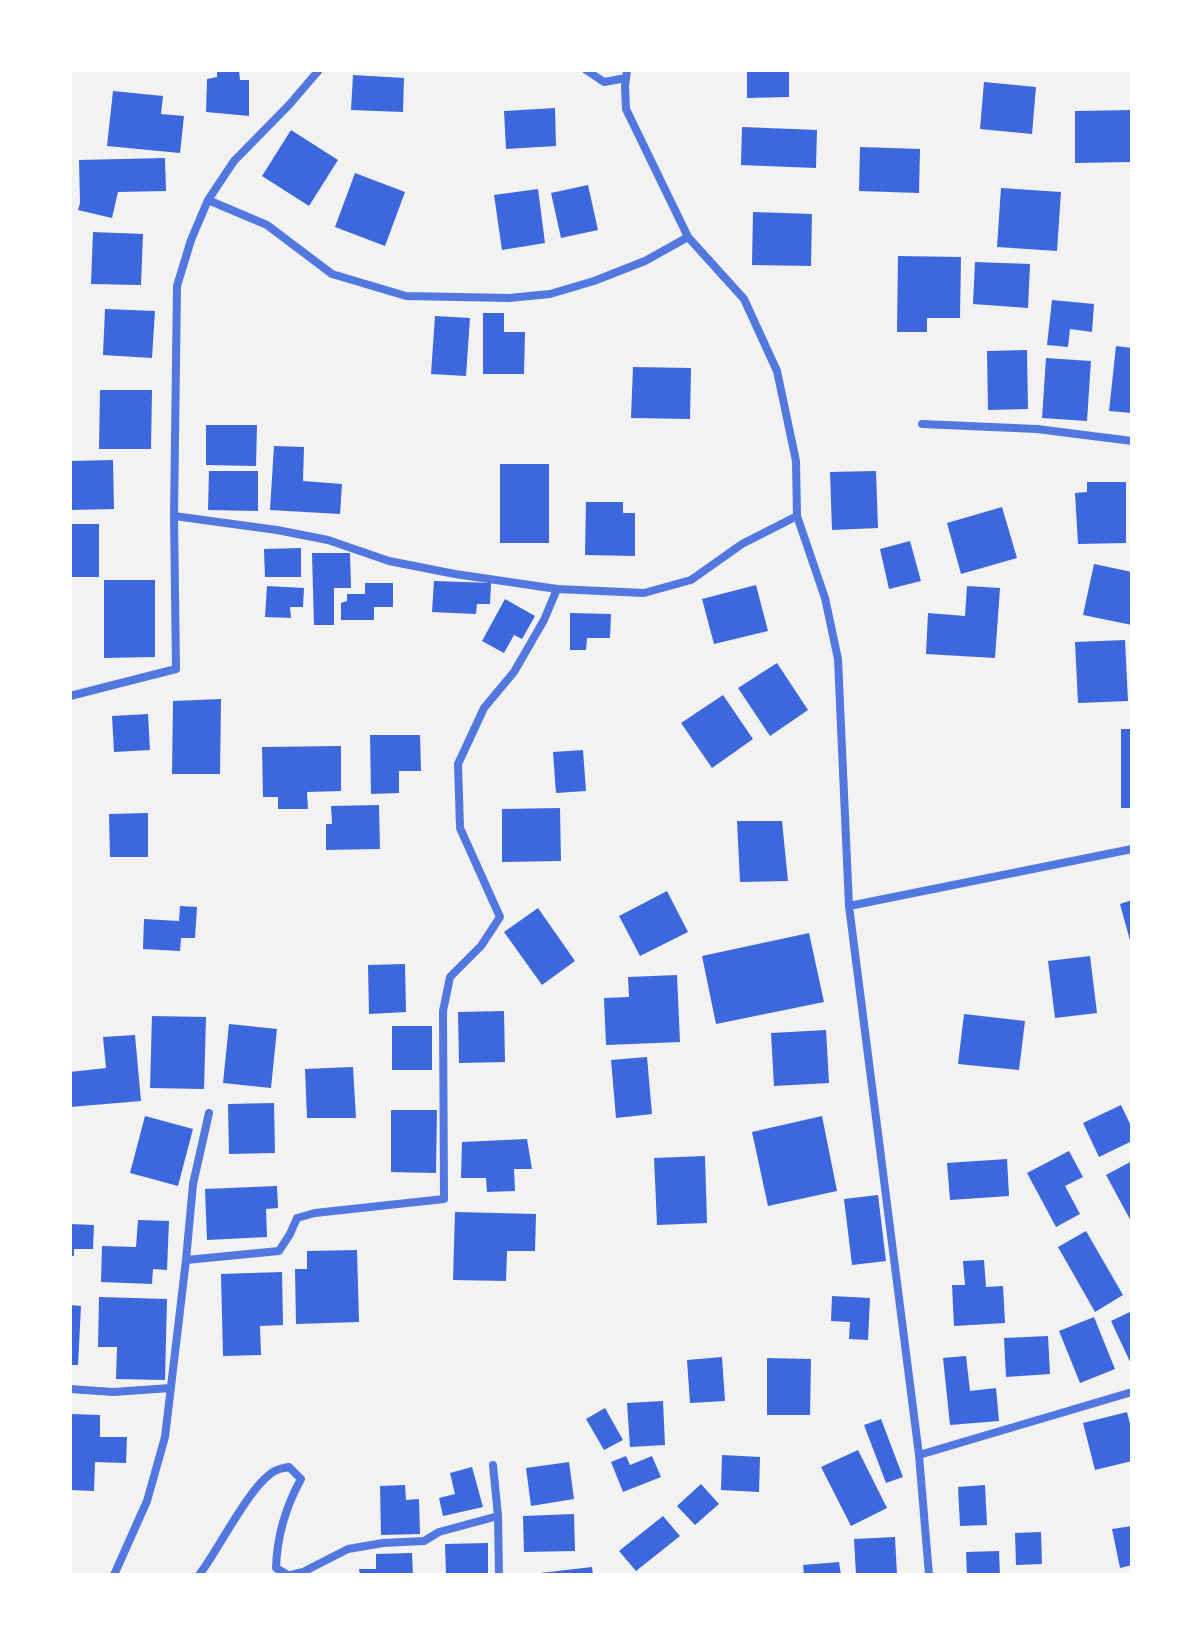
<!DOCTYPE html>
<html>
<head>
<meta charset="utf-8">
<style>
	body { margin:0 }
	#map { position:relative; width:1202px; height:1645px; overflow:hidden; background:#f2f2f2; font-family:"Varela Round",sans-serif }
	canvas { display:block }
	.frame { position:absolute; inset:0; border:72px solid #fff; pointer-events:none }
</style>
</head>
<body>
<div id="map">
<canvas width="1202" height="1645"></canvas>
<div class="frame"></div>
</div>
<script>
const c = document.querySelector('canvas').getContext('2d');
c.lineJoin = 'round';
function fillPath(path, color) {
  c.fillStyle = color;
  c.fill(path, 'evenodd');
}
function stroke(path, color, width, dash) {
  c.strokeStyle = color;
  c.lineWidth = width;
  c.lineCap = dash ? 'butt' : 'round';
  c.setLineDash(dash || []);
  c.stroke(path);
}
const building = new Path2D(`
	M217,70h22l1,10h9v36l-43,-4 1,-33 10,-2z
	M747,70h42v27l-42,1z
	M353,75l51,3 -1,34 -52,-2z
	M984,82l52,5 -4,47 -52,-5z
	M113,91l50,5 -2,18 23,2 -4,37 -73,-7z
	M555,108l1,38 -50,3 -2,-38z
	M1130,110v52l-55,1v-52z
	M742,127l75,3 -1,38 -75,-3z
	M291,130l47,30 -29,46 -47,-30z
	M860,147l60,2 -1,44 -60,-2z
	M165,158l1,33 -48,1 -6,26 -34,-8 2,-7 -1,-43z
	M355,173l50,19 -20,54 -50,-19z
	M588,185l10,45 -37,8 -10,-45z
	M1001,188l60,4 -4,59 -60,-4z
	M538,189l7,54 -43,7 -8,-55z
	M753,212l59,2 -1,52 -59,-1z
	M93,232l50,2 -2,51 -50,-1z
	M898,256l63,1 -1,61h-33v14h-30z
	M975,262l55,2 -2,44 -55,-4z
	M1052,300l42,4 -2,28 -22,-3 -2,18 -21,-2z
	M105,309l50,2 -3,47 -49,-3z
	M483,313h21v19h21l-1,42h-41z
	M435,316l35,2 -4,58 -35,-2z
	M1116,346l16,2v65l-23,-2z
	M1027,350l1,59 -40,1 -1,-59z
	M1046,358l45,3 -4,60 -45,-3z
	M633,367l58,1 -1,51 -59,-1z
	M100,390h52l-1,59h-52z
	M206,425h51l-1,41 -50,-1z
	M274,446l30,1 -1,34 39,3 -2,30 -70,-4z
	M113,460l1,49 -44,1v-49z
	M500,464h49v79h-49z
	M209,471h49v40l-50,-1z
	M876,471l2,57 -46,2 -2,-58z
	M1087,482h39v61l-48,1 -3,-51 12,-1z
	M586,502h37v11h12v43l-50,-1z
	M1002,507l15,51 -56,16 -14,-51z
	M70,524h29v53h-29z
	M910,541l11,40 -32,8 -9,-40z
	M301,548v29h-36l-1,-28z
	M312,553h38l1,35h-17v37h-20z
	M1094,564l38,8v53l-49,-10z
	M104,580h51v77l-51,1z
	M434,581l57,2 -1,21h-13l-1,10 -44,-2z
	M365,583h28v24h-19v13h-33v-17l6,-2v-7h18z
	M756,585l12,46 -54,13 -12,-45z
	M267,586l37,2 -1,19h-13l1,11 -26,-1z
	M967,586l33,2 -5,70 -69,-4 2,-41 37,3z
	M505,599l30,17 -13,23 -8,-4 -10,18 -22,-12z
	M570,613l41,1 -1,24h-23l-1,12h-16z
	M1125,640l3,61 -50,2 -3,-61z
	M777,663l31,47 -38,26 -32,-48z
	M723,695l30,44 -41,29 -31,-45z
	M221,699l-1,75h-48l1,-73z
	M148,714l2,36 -36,2 -2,-36z
	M1121,729h11v79h-11z
	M370,735h50l1,36h-22v22l-28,1z
	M341,746v45l-34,1 1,17h-30v-12h-15l-1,-50z
	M583,750l3,41 -30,2 -3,-41z
	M379,805l1,44 -54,1v-26h6l-1,-18z
	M560,808l1,53 -59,1v-53z
	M148,813v44h-38l-1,-43z
	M737,821h45l6,60 -48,1z
	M667,891l21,41 -48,24 -21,-40z
	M1132,900v44h-1l-11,-40z
	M180,906l17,1 -2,31h-14l-1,13 -37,-2 1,-30 35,2z
	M538,908l37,53 -33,24 -38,-53z
	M809,933l15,69 -108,22 -14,-68z
	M1090,956l7,57 -42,5 -7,-57z
	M405,964l1,48 -37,2 -1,-49z
	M677,975l3,67 -74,3 -2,-47 25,-1 -1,-20z
	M504,1011l1,51 -46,1 -1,-51z
	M964,1014l61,7 -6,49 -61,-6z
	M152,1016l54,1 -2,72 -54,-1z
	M229,1024l48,5 -6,59 -48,-5z
	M392,1026h40v44h-40z
	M826,1030l3,53 -55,3 -3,-53z
	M135,1035l6,66 -71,6v-35l36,-4 -3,-31z
	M647,1057l5,57 -36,4 -5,-58z
	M353,1067l3,51h-49l-2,-49z
	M274,1103l1,50 -46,1 -1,-50z
	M1121,1105l11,23v13l-33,16 -16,-34z
	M391,1110h46l-1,63 -45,-1z
	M145,1116l48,13 -15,57 -48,-13z
	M822,1116l15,75 -69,15 -16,-74z
	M527,1139l5,30h-18l1,22 -28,1 -1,-14h-25l1,-36z
	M1069,1151l14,26 -18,9 15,28 -24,13 -29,-54z
	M705,1156l2,67 -50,2 -3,-67z
	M1007,1159l2,37 -59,4 -3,-37z
	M1132,1161v62l-26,-48z
	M277,1186l1,22 -12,1 1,28 -60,3 -2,-51z
	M878,1195l8,66 -34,4 -8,-66z
	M455,1212l81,2 -1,37h-28l-1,30 -53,-1z
	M138,1220l31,1 -2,49 -14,-1 -1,15 -51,-2 1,-36 34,1z
	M70,1224l24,1 -1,24h-19v7h-4z
	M1086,1231l37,64 -28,17 -37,-65z
	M357,1250l2,72 -63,2 -1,-55h12v-18z
	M984,1260l2,27 17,-1 2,37 -51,3 -2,-41h13l-2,-24z
	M282,1272l1,53 -23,1 1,29 -38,1 -2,-82z
	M832,1296l38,2 -2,42 -19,-1 1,-17 -19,-1z
	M99,1297l68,2 -2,81 -49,-1 1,-32h-19z
	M70,1305l11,1 -3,59h-8z
	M1132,1311v55l-21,-45z
	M1094,1317l21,52 -35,14 -21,-52z
	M1048,1336l2,38 -44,3 -2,-39z
	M966,1356l4,35 26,-3 3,33 -49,4 -7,-67z
	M722,1357l3,44 -35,2 -3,-43z
	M767,1358l44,1 -1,56h-43z
	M663,1401l2,44 -35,2 -3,-44z
	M605,1408l18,32 -19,10 -18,-31z
	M1127,1412l5,20v29l-37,9 -12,-47z
	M70,1414l30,1v22h27l-1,26 -31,-1 -1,29 -24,-1z
	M881,1419l22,58 -17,6 -22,-58z
	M858,1450l29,58 -36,18 -30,-59z
	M722,1455l38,2 -1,35 -38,-2z
	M626,1456l4,9 22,-9 9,21 -38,15 -12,-30z
	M569,1462l5,37 -43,7 -5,-38z
	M472,1467l11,40 -40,9 -4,-18 16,-4 -5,-21z
	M701,1484l18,20 -24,21 -18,-19z
	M405,1485l1,15 13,-1 1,35 -39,1 -1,-49z
	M985,1485l2,40 -27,1 -2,-39z
	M574,1514l1,37 -51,1 -1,-36z
	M663,1516l17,20 -44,35 -17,-20z
	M1132,1526v39l-12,3 -8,-39z
	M1041,1532l1,32 -26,1 -1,-32z
	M895,1537l2,38h-41l-2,-36z
	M488,1543v30l-42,2 -1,-31z
	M999,1551l1,24h-33l-1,-23z
	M412,1553l1,22h-53l-1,-6h17v-15z
	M839,1562l2,13h-37l-1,-10z
	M592,1567l1,8h-53v-2z`);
const minor = new Path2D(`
	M586,70l18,12 22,-4
	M627,70l-2,16 1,23 62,128 56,62 33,72 19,90 1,55 28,82 13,61 11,247 70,549 10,120
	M208,200l26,-39 55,-56 30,-35
	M922,424l115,5 95,12
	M174,516l103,14 51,10 61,21 66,13 102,15 87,4 47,-13 51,-36 55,-28
	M70,696l106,-27 -2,-153 3,-230 14,-46 17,-40 59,25 65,49 74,22 103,2 41,-4 44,-13 51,-20 43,-24
	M849,906l283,-57
	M186,1260l93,-9 11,-17 7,-16 18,-5 129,-14 -1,-188 7,-34 31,-31 19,-29 -40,-89 -2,-64 26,-56 30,-36 30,-52 13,-31
	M70,1389l43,3 58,-4
	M919,1455l213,-63
	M493,1465l5,51 1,59
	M114,1575l33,-74 18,-64 21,-177 7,-76 16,-71
	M199,1575c19,-24 53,-95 78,-105 4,-2 8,-2 12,-3l12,12c-16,29 -24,57 -25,89l12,7
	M291,1575l12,-3 45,-23 35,-6 41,-2 15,-9 59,-16`);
fillPath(building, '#3d67dc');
stroke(minor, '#5277de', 8);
</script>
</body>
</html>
